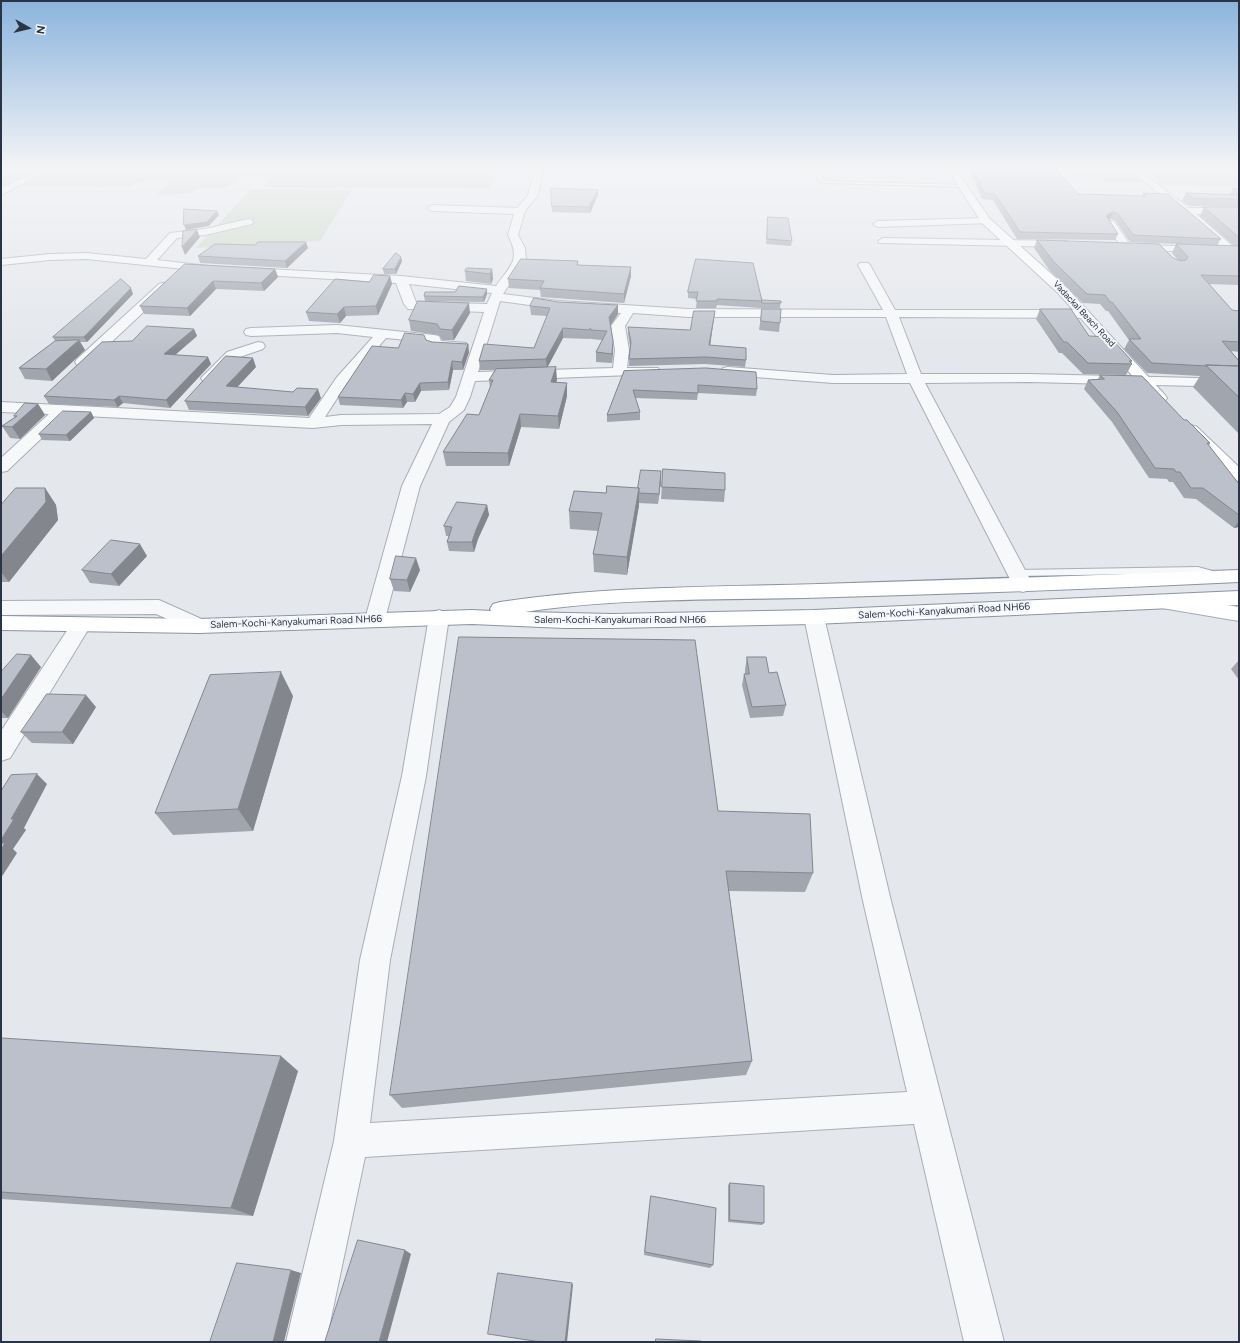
<!DOCTYPE html>
<html>
<head>
<meta charset="utf-8">
<style>
	body { margin:0 }
	#map { position:relative; width:1240px; height:1343px; overflow:hidden; background:#e4e7ec; font-family:Figtree,sans-serif }
	canvas { display:block }
	.frame { position:absolute; inset:0; border:2px solid #2b3445; pointer-events:none }
	.north { position:absolute; left:8px; top:8px; width:40px; height:40px; -webkit-text-stroke:3px #f4f6f9; paint-order:stroke; rotate:98deg; font-size:11px; font-weight:700; line-height:16px; text-align:center; color:#2b3445 }
	.north::after { content:''; display:block; margin:auto; width:14px; height:18px; background:#2b3445; clip-path:polygon(50% 0,100% 100%,50% 72%,0 100%) }
</style>
</head>
<body>
<div id="map">
<canvas width="1240" height="1343"></canvas>
<div class="frame"></div>
<div class="north">N</div>
</div>
<script>
const c = document.querySelector('canvas').getContext('2d');
c.lineJoin = 'round';
function fillPath(path, color) {
  c.fillStyle = color;
  c.fill(path, 'evenodd');
}
function stroke(path, color, width, dash) {
  c.strokeStyle = color;
  c.lineWidth = width;
  c.lineCap = dash ? 'butt' : 'round';
  c.setLineDash(dash || []);
  c.stroke(path);
}
function label(font, color, halo, rows, align = 'center') {
  c.font = font + ' Figtree,sans-serif';
  c.lineWidth = 4;
  c.setLineDash([]);
  c.textBaseline = 'middle';
  c.strokeStyle = halo;
  c.fillStyle = color;
  for (const [text, x, y, turn = 0] of rows) {
    c.save();
    c.translate(x, y);
    c.rotate((+turn || 0) * Math.PI / 180);
    c.textAlign = isNaN(turn) ? turn : align;
    if (halo) c.strokeText(text, 0, 0);
    c.fillText(text, 0, 0);
    c.restore();
  }
}
const green = new Path2D(`
	M1,167h47l-38,18h-9z
	M59,167h475l-1,7h-39l-4,14 -226,-1 8,-11 -32,1 -14,11 -29,1 -8,5 -34,1 17,-14h-27l-15,5 -29,1 -79,-1 17,-7z
	M1060,167h65l19,15h-42l-7,-4h-25z
	M1139,167h100v20l-75,-2z
	M251,189l101,1 -32,51 -124,7z`);
const stream = new Path2D(`
	M119,167h127l-1,1z
	M1054,167h70l-50,2z`);
const lane = new Path2D(`
	M811,167h4l10,14 139,4 2,1 -2,1 -140,-4 -5,-2z
	M1198,567l22,6 2,2 -5,3 -19,-5 -181,3 -5,-3 5,-3z`);
const street = new Path2D(`
	M46,167h10l-55,28v-7z
	M536,167h8l-6,28 -13,16 -7,24 7,13 1,12 -23,34 56,7 130,8 194,1 -25,-45 2,-2h8l2,2 25,45h189l4,1 2,3 -2,3 -4,1 -185,-1 22,57h108l210,5v8l-210,-5 -104,1 108,202 -3,5 -7,2 -7,-2 -3,-5 -103,-202h-77l-105,-8 -5,-1 -2,-3 2,-3 5,-1 105,8 74,-1 -21,-57h-197l-56,-4 -8,13 4,24 -2,18h31l2,3 -2,3 -183,7 -5,16 -6,13 -15,12 -29,64 -35,133 -3,5 -7,2 -7,-2 -3,-5 37,-133 30,-62 -91,1 -28,3 -247,-13 -59,56 -6,1v-14l48,-44 -48,-2v-10l308,16 28,-41 36,-40 -36,-4 -86,3 -5,-1 -2,-3 2,-3 5,-1 86,-3 97,10 5,1 2,5 25,2 2,3 -2,3c-11,3 -26,2 -37,-1l-2,-6 -41,-4 -39,45 -22,34 16,-2 98,-1 11,-7 6,-10 28,-85 -76,-3 -4,-5 -8,-21 -149,-9 -4,-1 -2,-2 2,-2 4,-1 154,8 95,10c15,-21 25,-26 12,-51l6,-21 -82,-3 -5,-3 5,-3 85,3 11,-13zM409,284l83,9 -5,11 -71,-2zM500,301l59,8 62,4 -10,13 4,24 -2,18 -135,4z
	M948,167h53l3,2 -4,3 -49,-1 -3,-1z
	M1126,167h9l54,41h50v6h-43l40,35 2,2 -2,2 -102,-3 -12,-2 -17,-25 1,-2h8l16,24 91,2 -38,-34z
	M986,218l4,1 1,2 -1,2 -112,4 -5,-3 5,-3z
	M248,219l4,1 1,2 -1,2 -47,11 -28,3 -20,22 60,7 2,2 -2,2 -4,1 -127,-13 -36,1 -49,5v-6l49,-5 36,-1 60,6 24,-26 35,-4z
	M883,238l183,3 5,3 -5,3 -187,-4 -1,-2z
	M163,283l4,1 2,3 -2,3 -80,75 -5,1 -5,-1 -2,-3 2,-3 82,-75z
	M258,342l5,1 2,3 -2,3 -26,9 -24,23 -5,1 -5,-1 -2,-3 26,-26z
	M159,600l47,21 3,5 -3,5 -7,2 -43,-19 -155,1v-14z
	M439,610l7,2 3,5 -23,159 -36,184 -20,163 537,-31 -44,-191 -59,-284 3,-5 7,-2 7,2 3,5 67,284 113,441h-40l-50,-218 -549,33 -39,185h-40l48,-201 26,-181 42,-184 27,-159 3,-5z
	M81,618l7,2 3,5 -81,133 -9,3v-30l73,-111z`);
const secondary = new Path2D(`
	M946,167h8l36,52 76,68 99,108 2,3 -2,3 -5,1 -5,-1 -97,-108 -76,-70z
	M1191,425l6,2 42,40v14l-6,-1 -48,-47 -2,-3 2,-3z`);
const primary = new Path2D(`
	M1169,596l70,11v14l-77,-13 -3,-5 3,-5z`);
const highway = new Path2D(`
	M1239,570v12c-145,7 -290,12 -435,16 -91,2 -189,0 -279,14l87,2 202,-4 425,-19v14l-425,19 -202,4h-48l-92,-4 -273,9 -198,-3v-14l198,3 273,-9 19,1 -1,-2 3,-5 7,-2c105,-16 213,-15 319,-18 140,-4 280,-9 420,-14z`);
const wall = new Path2D(`
	M971,167l107,27 64,2 1,-3 78,46 -4,6 17,1 -34,-30 4,-9h35v78l-30,-1 23,26 7,1v41l-8,-1 8,10v73l-46,-47 7,-11 -53,-3 -23,-24 5,-9 -21,-29h-2l-6,-7 -17,-1 -33,-32 -16,-23 3,-8 136,18 5,2 -6,-7 4,-9 24,1 -70,-3 -15,-22 -5,-1 -2,1 10,14 -3,6 -98,-1 -24,-39 -11,-1 -8,-19 -5,-7z
	M551,188l47,7 -8,18 -38,-1z
	M1233,188l6,1v18l-49,-1 -8,-5 4,-8 44,1z
	M768,217l24,24 -1,5 -25,-2z
	M255,245l53,3 -21,20 -87,-5 -2,-7z
	M696,259l66,42 -1,7 -44,-3 -1,3h-20l1,-9 -9,-1v-6z
	M402,261l-6,13h-12l-1,-5z
	M578,261v4l53,2v9l-7,27 -83,-6 -1,-7 -31,-2 -1,-9z
	M185,264l90,5 3,8 -14,14 -48,-2 -26,27 -46,-2 -4,-8z
	M492,269l1,10 -2,5 -25,-3 -1,-10z
	M390,276l2,8 -14,31 -32,1 -6,7 -31,-2 -3,-9 63,-30z
	M455,292l32,2 -3,8 -59,-1 -1,-5z
	M133,294l-46,48h-7l5,8 -33,31 -27,-2 -6,-11 36,-27 -2,-4z
	M762,300l19,1 -1,7h-19z
	M558,302l60,3v9l-7,11 2,16v9l-1,13 -16,-1v-10l6,-12 -11,-1v-1l-1,1 -27,-1 -16,30 10,12 -1,2 11,1v13l-8,33 -38,-2 -12,39h-63l-3,-14 36,-37 11,-27 -1,-8 6,-10h-15l-1,-9 55,-13 13,-32 -16,-1 -1,-9z
	M762,309l18,14 -1,9 -20,-2z
	M1040,309l92,52 -1,2 1,1 -6,11 -43,-1 -21,-21h-3l-23,-34z
	M470,313l-16,27h-12l-3,-5 -28,-4 -2,-11z
	M714,318l-4,27 36,15 -1,7 -40,-3 -76,2 1,-19 -2,-13v-7l62,3z
	M194,329l3,7 -22,19 36,9 -41,44 -47,-5 -5,4 -69,-3 -5,-8 88,-55z
	M426,340l43,12 -6,18h-10l-4,20 -28,1 -6,11h-8l-4,6 -63,-3 -2,-8z
	M256,367l-19,20 84,11 -13,18 -119,-6 -4,-9z
	M624,371l133,18 -1,7 -58,-3 -1,7 -62,-2 5,14v8l-33,2v-7z
	M1100,375l84,45 26,23 -1,3 30,38v43l-5,1 -38,-29 -12,-1 -11,-16h-4l-2,-3 -18,-1 -37,-56 -28,-33 4,-9 10,-1z
	M38,404l7,11 -25,24 -10,-1 -8,-12 13,-9 -1,-1z
	M91,412l3,6 -24,23 -28,-1 -3,-6z
	M663,469l62,21 -1,12 -63,-3z
	M661,481l-3,23 -19,-1 -12,72 -33,-3 -1,-18 5,-23 -28,-2 -1,-18 37,-18 32,-5z
	M45,488l11,17 2,15 -49,62h-8v-77z
	M487,505l2,10 -11,24 -4,13 -25,-1 -2,-9 2,-6h-3l-2,-10z
	M147,556l-28,30 -29,-3 -8,-13z
	M420,570l-10,22 -16,-1 -4,-12z
	M747,657l22,16 17,32 -3,11 -33,2 -8,-33 2,-11h1v-5z
	M1239,660v20l-8,-11z
	M41,667l-33,51h-7v-46z
	M293,696l-40,135 -80,4 -18,-22z
	M96,707l-23,37 -41,-1 -11,-11z
	M718,811l95,62 -8,19 -76,-1 23,170 -6,14 -344,33 -12,-13z
	M1,1040l297,31 -45,145 -252,-17z
	M730,1183l34,40 -2,2 -34,-3v-37z
	M651,1196l62,69 -3,3 -66,-13z`);
const shadedWall = new Path2D(`
	M598,190v5l-8,18 -1,-6z
	M217,211l2,4 -10,11 -23,4 -2,-5z
	M1113,212l-3,7 -6,3 3,-7z
	M197,230l3,7 -15,18 -3,-8z
	M306,242l2,6 -21,20 -2,-7z
	M401,257l1,4 -6,13 -1,-5z
	M631,267v9l-7,27v-9z
	M275,269l3,8 -14,14 -3,-8z
	M492,269l1,10 -2,5 -1,-10z
	M390,276l2,8 -14,31 -2,-9z
	M213,281l3,8 -26,27 -3,-8z
	M131,288l2,6 -46,48 -3,-5z
	M487,289v5l-3,8 -1,-5z
	M469,303l1,10 -16,27 -2,-10z
	M618,305v9l-8,12 -1,-9z
	M344,307l2,9 -6,7 -3,-9z
	M715,311l-6,42v-8z
	M563,328v10l-16,30 -1,-9z
	M194,329l3,7 -30,26 -3,-8z
	M79,340l6,10 -33,31 -6,-12z
	M613,341v9l-1,13v-9z
	M468,344l1,8 -6,18 -1,-8z
	M208,357l3,7 -41,44 -4,-8z
	M253,358l3,9 -26,28 -4,-9z
	M452,361l1,9 -4,20 -1,-8z
	M556,367l1,13 -5,15 -1,-13z
	M420,383l1,8 -6,11 -2,-8z
	M567,383v13l-8,33 -1,-13z
	M318,389l3,9 -13,18 -3,-9z
	M405,393l2,9 -4,6 -2,-8z
	M119,396l4,7 -5,4 -4,-7z
	M38,404l7,11 -25,24 -8,-12z
	M91,412l3,6 -24,23 -4,-6z
	M520,414l1,13 -12,39 -1,-13z
	M661,471v10l-3,23 1,-10z
	M45,488l11,17 2,15 -49,62 -8,-10v-16z
	M639,488v18l-12,69v-18z
	M487,505l2,10 -11,24 -4,13 -2,-10 4,-12z
	M1239,521v6l-5,1z
	M140,544l7,12 -28,30 -8,-12z
	M416,558l4,12 -10,22 -3,-12z
	M31,655l10,12 -33,51 -7,-7v-12z
	M281,672l12,24 -40,135 -15,-22z
	M86,695l10,12 -23,37 -11,-12z
	M37,774l10,10 -23,44 2,2 -13,19 4,4 -16,25v-38l10,-21z
	M281,1056l17,15 -45,145 -22,-8z
	M405,1250l6,4 -24,88h-8z
	M291,1270l10,3 -17,69h-11z
	M572,1283l1,2 -6,57h-2z`);
const building = new Path2D(`
	M971,167l78,2 5,-2 24,27 68,2 -3,-3 25,1 53,45 -88,-4 -15,-21 -5,-2 -6,3v2l11,17 -98,-2 -25,-38 -11,-1 -8,-19z
	M551,188l47,2 -9,17 -37,-1z
	M1233,188l6,1v4z
	M1186,193l53,2v4l-45,-1z
	M1204,207h35v30z
	M184,209l33,2 -10,11 -23,3z
	M768,217l20,1 4,23 -25,-2z
	M197,230l-15,17 1,-16z
	M1037,240l122,4 14,14 8,3 5,-1 2,-3 -12,-13 63,2v30l-38,-1 31,35 7,1v31l-17,-1 17,20v5l-33,-1 1,1 -55,-3 -23,-24h12l-29,-37h-2l-5,-7 -18,-1 -33,-32z
	M258,242h48l-21,19 -87,-5 17,-12 40,1z
	M396,253l5,4 -6,12h-12z
	M521,259l57,2 -1,4 54,2 -7,27 -84,-6 4,-7 -36,-2z
	M696,259l57,4 9,38 -45,-2v2h-21l2,-9h-10z
	M185,264l90,5 -14,14 -48,-2 -26,27 -47,-2z
	M467,268l25,1 -2,5 -25,-3z
	M374,275l16,1 -14,30 -32,1 -7,7 -31,-2 29,-33 34,3z
	M121,279l10,9 -47,49h-31z
	M459,286l28,3 -4,8 -59,-1 1,-4h30z
	M534,298l24,4 60,3 -9,12 4,24 -1,13 -16,-2 11,-21 -16,-1 -1,-2v2l-27,-2 -17,31 -67,2 5,-17 50,4 16,-40 -20,-2z
	M762,300l19,1v2h-19z
	M418,301l51,2 -17,27 -12,-1 -3,-5 -28,-4z
	M762,309h19l-1,14 -19,-2z
	M1040,309h31l18,27 21,1 22,24h-3l3,3 -44,-1 -21,-21h-3z
	M694,311h21l-6,34 37,3v12l-40,-3 -77,2 2,-17 -3,-15 62,3z
	M147,326l47,3 -30,25 44,3 -42,43 -47,-4 -5,4 -70,-4 58,-54 30,-1z
	M405,333l19,2 2,5 6,2 36,2 -6,18 -10,-1 -4,21 -28,1 -7,11 -8,-1 -4,7 -63,-3 34,-51 26,2z
	M79,340l-33,29 -27,-1 36,-27z
	M226,356l27,2 -27,28 67,6 4,-4 21,1 -13,18 -120,-6z
	M1206,365l33,1v31z
	M556,367l-5,15 16,1 -9,33 -38,-2 -12,39 -65,-1 24,-38 12,1 14,-35h-4l7,-11z
	M706,368l50,4 1,17 -59,-4v8l-65,-3 7,22 -33,3 17,-44z
	M1100,375l42,1 42,44h3l23,23h-3l32,41v31l-36,-27h-12l-11,-16h-4l-2,-3 -19,-1 -38,-56 -29,-32 16,-1z
	M25,403l13,1 -26,23 -10,-1 15,-10h-3z
	M63,411l28,1 -25,23 -27,-1z
	M663,469l62,4v17l-63,-3z
	M641,470l20,1 -2,23 -20,-1v-5h-1z
	M607,486l32,2 -12,69 -34,-3 9,-41 -33,-2 5,-20 32,2z
	M16,488h29l1,14 -45,54v-51z
	M457,502l30,3 -11,25 -4,12h-25l5,-15 -8,-1z
	M111,540l29,4 -29,30 -29,-4z
	M396,556l20,2 -9,22 -17,-1z
	M459,637l236,3 23,171 92,3 3,59 -87,-2 26,190 -362,34z
	M17,654l14,1 -30,44v-27z
	M747,657h19l3,16 8,-1 9,33 -34,2 -8,-33h5z
	M281,672l-43,137 -83,4 55,-138z
	M47,694l39,1 -24,37h-41z
	M37,774l-26,45h3l-13,21v-49l10,-16z
	M1,843h4l-4,7z
	M2,1038l279,18 -50,152 -230,-16v-152z
	M730,1183l34,3v37l-34,-3z
	M651,1196l65,12 -3,57 -68,-13z
	M358,1240l47,10 -26,92h-54z
	M237,1263l54,7 -18,72h-63z
	M498,1273l74,10 -7,59h-24l-53,-8z
	M656,1339l45,2v1h-45z`);
const farStreetnames = [
	["Vadackal Beach Road",1084,314,47]
];
const streetNames = [
	["Salem-Kochi-Kanyakumari Road NH66",944,611,-3],
	["Salem-Kochi-Kanyakumari Road NH66",620,620],
	["Salem-Kochi-Kanyakumari Road NH66",296,622,-2]
];
fillPath(green, '#c9d6c5');
fillPath(stream, '#9fb4cc');
stroke(lane, '#a9aeb7', 2);
stroke(street, '#a9aeb7', 2);
stroke(secondary, '#a9aeb7', 2);
stroke(primary, '#a3abb8', 2);
stroke(highway, '#8b94a3', 2);
fillPath(lane, '#f7f8fa');
fillPath(street, '#f7f8fa');
fillPath(secondary, '#fff');
fillPath(primary, '#fff');
fillPath(highway, '#fff');
fillPath(wall, '#a1a5ae');
fillPath(shadedWall, '#83868d');
fillPath(building, '#bbc0ca');
stroke(building, '#83868d', 1);
const sky = c.createLinearGradient(0, 0, 0, 355);
sky.addColorStop(0, '#8bb4dd');
sky.addColorStop(0.47, '#f3f4f6');
sky.addColorStop(1, '#f3f4f600');
c.fillStyle = sky;
c.fillRect(0, 0, 1240, 355);
label('9px', '#2b3445', '#f4f6f9', farStreetnames);
label('10px', '#2b3445', '#f4f6f9', streetNames);
</script>
</body>
</html>
